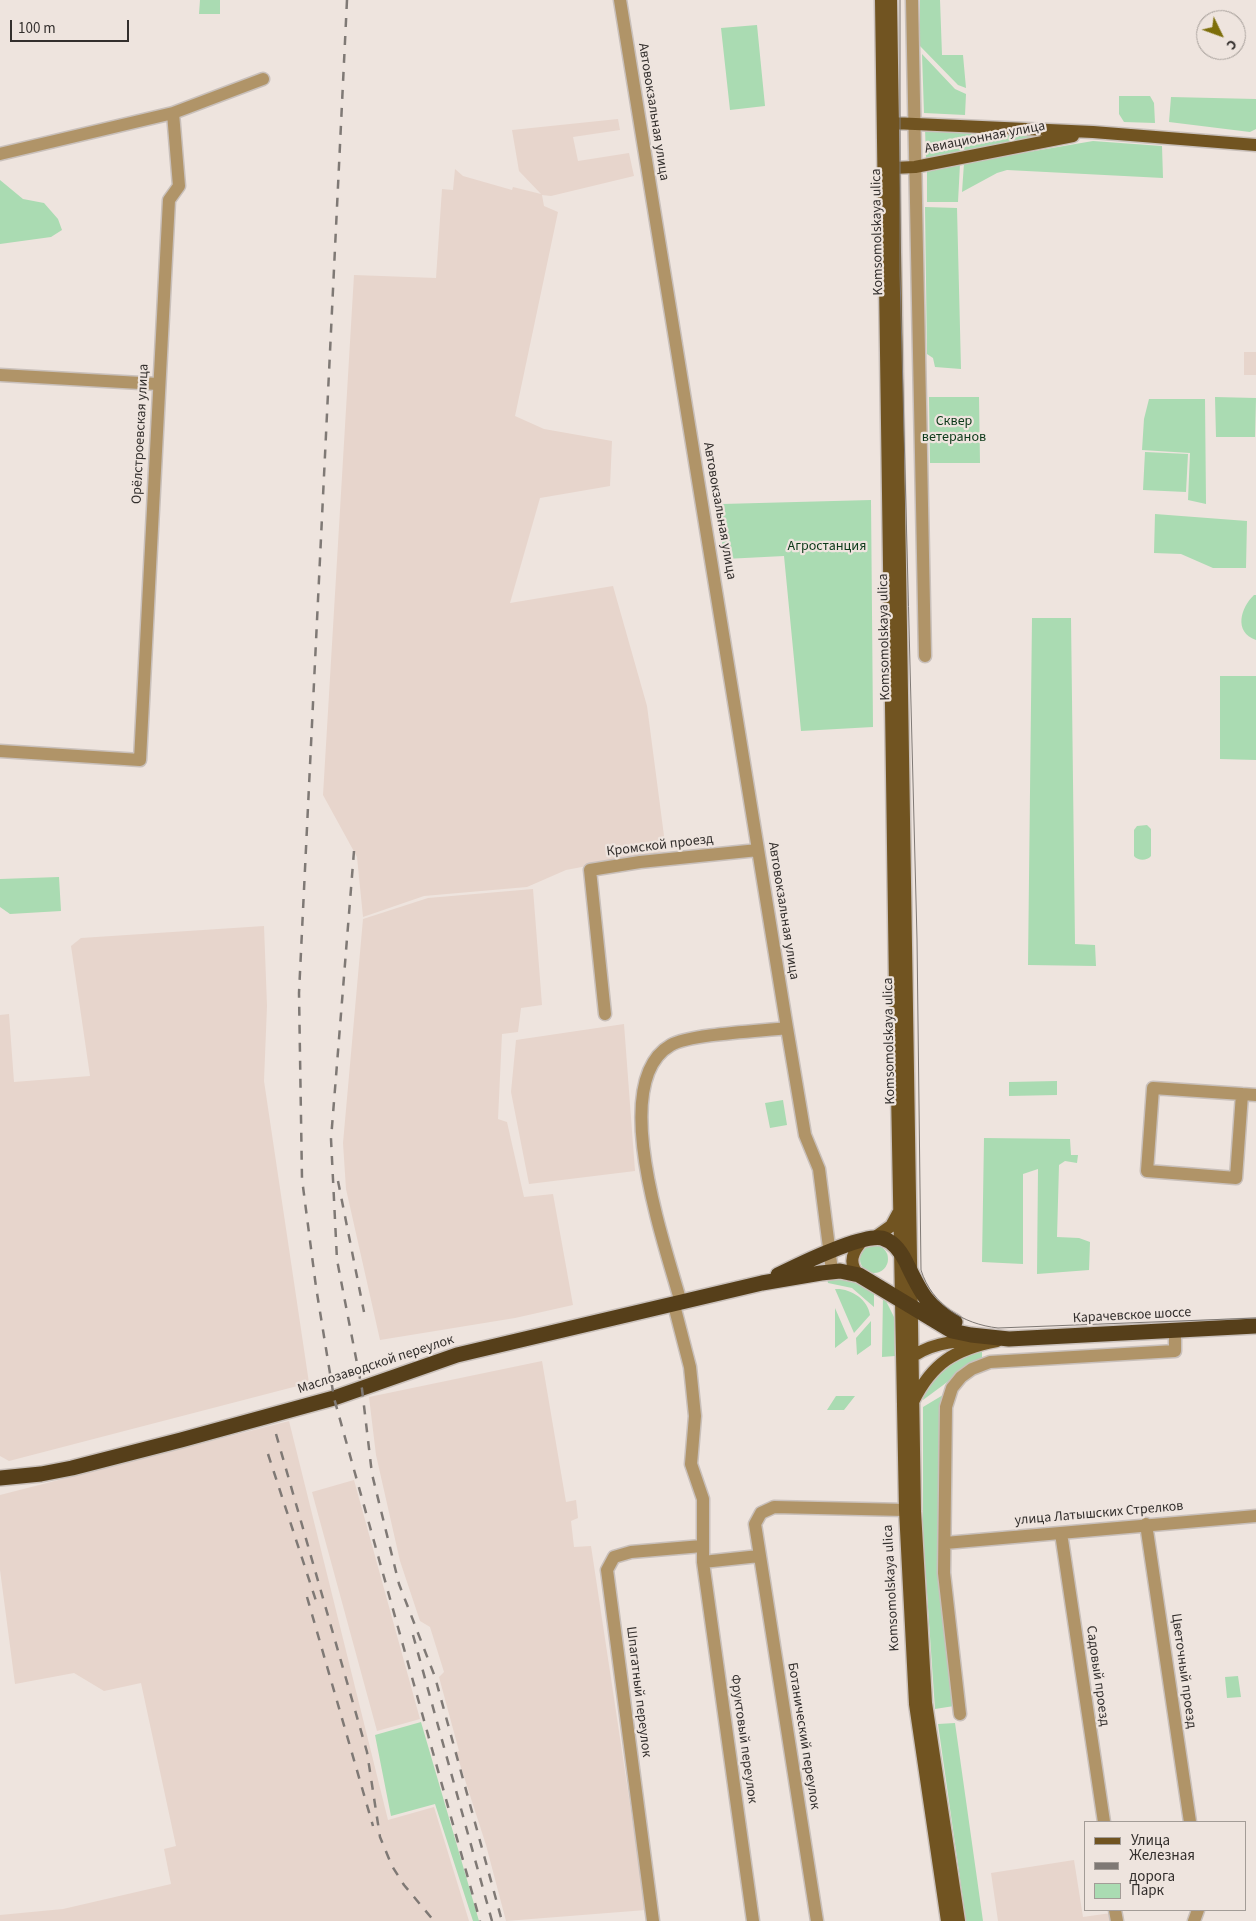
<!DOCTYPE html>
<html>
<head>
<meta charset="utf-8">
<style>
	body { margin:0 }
	#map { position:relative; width:1256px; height:1921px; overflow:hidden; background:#eee4de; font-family:"Source Sans 3",sans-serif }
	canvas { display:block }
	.legend { position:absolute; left:1084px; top:1821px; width:162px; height:90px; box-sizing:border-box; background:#eee4de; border:1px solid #a39c97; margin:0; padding:6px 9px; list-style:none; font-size:15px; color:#332f2d }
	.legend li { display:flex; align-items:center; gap:10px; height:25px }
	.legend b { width:25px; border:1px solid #a39c97 }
	.north { position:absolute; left:1196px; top:10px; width:50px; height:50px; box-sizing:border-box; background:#eee4de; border:1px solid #a39c97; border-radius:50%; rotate:132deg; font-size:14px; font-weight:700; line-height:20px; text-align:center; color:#332f2d }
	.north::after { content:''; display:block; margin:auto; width:18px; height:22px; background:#7d6e0a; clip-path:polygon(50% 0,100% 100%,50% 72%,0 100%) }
	.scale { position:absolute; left:10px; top:20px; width:119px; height:22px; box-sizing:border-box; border:2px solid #332f2d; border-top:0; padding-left:6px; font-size:15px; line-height:18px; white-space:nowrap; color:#332f2d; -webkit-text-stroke:4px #eee4de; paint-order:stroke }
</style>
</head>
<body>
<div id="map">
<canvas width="1256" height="1921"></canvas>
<ul class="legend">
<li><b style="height:6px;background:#715421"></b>Улица</li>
<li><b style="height:6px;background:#7f7975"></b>Железная дорога</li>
<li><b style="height:14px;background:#aadbb2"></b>Парк</li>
</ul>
<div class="north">С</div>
<div class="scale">100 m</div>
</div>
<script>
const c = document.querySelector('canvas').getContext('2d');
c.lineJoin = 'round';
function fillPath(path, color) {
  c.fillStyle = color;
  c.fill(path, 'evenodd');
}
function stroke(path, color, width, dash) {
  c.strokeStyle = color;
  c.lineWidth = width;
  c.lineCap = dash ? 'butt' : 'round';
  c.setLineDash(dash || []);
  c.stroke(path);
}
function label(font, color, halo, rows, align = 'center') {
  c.font = font + ' "Source Sans 3",sans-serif';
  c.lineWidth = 4.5;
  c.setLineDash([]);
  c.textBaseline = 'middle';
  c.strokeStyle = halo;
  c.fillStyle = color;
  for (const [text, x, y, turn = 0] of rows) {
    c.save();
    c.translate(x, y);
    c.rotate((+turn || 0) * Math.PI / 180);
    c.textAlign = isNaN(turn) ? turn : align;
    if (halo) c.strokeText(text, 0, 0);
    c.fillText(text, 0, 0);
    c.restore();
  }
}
const built = new Path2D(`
	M618,119l2,11 -47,7 5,24 51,-8 5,23 -83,20 -9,-1 2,11 14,6 -43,204 29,13 68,12 -2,45 -70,12 -30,105 103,-17 34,120 19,145 -100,19 -39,17 -103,9 -61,21 -6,-60 -34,-62 31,-520 82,3 6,-89 11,1 2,-21 8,7 49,14 1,-3 28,7 -22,-23 -7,-41z
	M1244,352h12v23h-12z
	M533,889l9,116 -21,3 -3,24 -16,2 -4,85 9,3 17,75 29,-3 20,111 -58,13 -135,22 -34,-151 -3,-46 20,-224 65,-21z
	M264,926l3,80 -3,75 45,302 -300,78 -9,-5v-441l9,-1 5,68 76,-6 -19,-130 10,-8z
	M624,1024l11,147 -106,13 -18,-92 5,-52z
	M542,1361l24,141 10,-2 2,18 -7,3 3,26 17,-1 55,364 -140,11 -20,-76 -30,-93 3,-1 -20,-74 5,-5 -14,-45 -10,-6 -20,-60 -24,-106 -7,-58z
	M289,1421l99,399 46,-13 35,114h-469v-6l63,-6 108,-25 -7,-35 12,-3 -35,-163 -37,8 -30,-18 -59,11 -15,-114v-75z
	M354,1480l66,239 -43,12 -65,-239z
	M1074,1860l9,57 28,-4 1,8h-114l-7,-48z`);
const green = new Path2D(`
	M200,0h20v14h-21z
	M920,0h20l2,55h21l3,33 -8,-3 -38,-39z
	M757,25l8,81 -35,4 -9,-82z
	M922,54l33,35 11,5 -1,21 -41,-2z
	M1119,96h31l4,7 1,20 -31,-1 -5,-8z
	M1171,97l85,2v30l-6,3 -81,-10z
	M925,128l126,8 -125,23z
	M1093,141l69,5 1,32 -156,-8 -10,3 -35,19 2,-29z
	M960,164l-2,38h-31v-30z
	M0,180l23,19 21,4 14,16 4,11 -11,7 -51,7z
	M925,207l32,1 4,161 -26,-2 -2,-9 -6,-4z
	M929,397h50l1,66h-50z
	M1215,397l41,1 -1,39h-39z
	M1149,399h56l1,105 -18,-4 2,-47 -48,-3 2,-31z
	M1145,452l43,2 -2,38 -43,-2z
	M871,500l2,227 -72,4 -17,-175 -59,3 -8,-45 5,-10z
	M1155,514l92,7 -1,47h-33l-32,-14 -27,-1z
	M1254,595h2v45c-23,-8 -15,-33 -2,-45z
	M1032,618h39l4,326 20,1 1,21 -68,-1z
	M1220,676h36v84l-36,-1z
	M1147,825l4,4v27c-4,5 -13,5 -17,0v-26l3,-4z
	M59,877l2,34 -51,3 -10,-7v-28z
	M1057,1081v14l-48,1v-14z
	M783,1100l4,25 -17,3 -5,-25z
	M984,1138l86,1 1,16h7l-1,8 -12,-2 -6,4 -2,72 22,1 11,4 -1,28 -52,4 1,-105 -15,5v90l-41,-2z
	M860 1259a14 14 0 1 1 28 0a14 14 0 1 1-28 0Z
	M827,1278l27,1 20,13v15l-22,-19 -24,-5z
	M835,1289c15,-1 33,10 35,26l-16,18z
	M883,1295l11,22 1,39 -13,1z
	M835,1308l13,30 -13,10z
	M871,1321v24l-14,10 -1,-17z
	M982,1350v10l-32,20 -27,20c2,-25 36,-47 59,-50z
	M943,1395v137l-6,1 17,173 -19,3 -12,-174v-128z
	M836,1396h19l-11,14h-17z
	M1238,1676l3,21 -14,1 -2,-21z
	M421,1722l58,199h-6l-38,-117 -44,12 -16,-81z
	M955,1723l28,198h-17l-28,-197z`);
const minor = new Path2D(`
	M620,0l167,1028 18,107 14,34 13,102
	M912,0l13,656
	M0,154l173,-41 90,-34
	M0,375l158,9
	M0,751l140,9 29,-560 10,-14 -6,-73
	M605,1014l-15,-144 50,-8 118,-12
	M1242,1094l-6,84 -89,-7 6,-83 89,6 14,1
	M681,1303c-15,-56 -75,-221 -10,-258 19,-11 90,-14 116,-17
	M674,1305l16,62 5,49 -4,48 12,35v63l50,359
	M1146,1524l44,298
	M1061,1533l43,289
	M945,1543l311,-27
	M703,1562l56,-6
	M960,1714l-16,-141 2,-166 6,-19 9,-11 11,-8 18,-7 185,-11v-21
	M1115,1910l2,11
	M653,1921l-46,-351 7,-13 17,-5 71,-6
	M817,1921l-62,-397 6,-11 13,-6 131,3
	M1194,1921l4,-11`);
const major = new Path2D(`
	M881,0l14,987 10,523 10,194 32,217
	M891,0l24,1511 11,192 33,218
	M893,123l200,9 163,13
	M887,164l6,4 22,-1 158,-31
	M874,1238l17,-12 7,-13
	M859,1275c-12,-12 -6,-24 4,-35
	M907,1361c19,-17 45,-20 70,-21
	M913,1402c19,-39 42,-53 84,-61`);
const highway = new Path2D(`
	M778,1275c20,-10 84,-41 104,-37 11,3 19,14 24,24 14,29 20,44 49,60
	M0,1478l41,-4 31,-6 109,-28 153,-42 123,-43 305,-72 59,-10 19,-2 19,4 93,56 19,4 38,4 247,-13`);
const tram = new Path2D(`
	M900,0v274l17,665 4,331c11,35 42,54 77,58l258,-10`);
const rail = new Path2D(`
	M347,0l-48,993 3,186 14,108 18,111 146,523
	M354,851l-23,288 6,121 25,129 10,85 27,110 36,93 67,244
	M338,1181l26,131
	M276,1434l91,318 13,85 12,29 12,19 30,36
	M268,1454l50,153
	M307,1597l66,229
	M413,1635l79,286`);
const streetNames = [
	["Автовокзальная улица",653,112,81],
	["Авиационная улица",985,138,-11],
	["Komsomolskaya ulica",878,232,-91],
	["Орёлстроевская улица",141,434,-87],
	["Автовокзальная улица",719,511,80],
	["Komsomolskaya ulica",885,637,-91],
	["Кромской проезд",660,846,-7],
	["Автовокзальная улица",783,911,81],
	["Komsomolskaya ulica",890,1041,-91],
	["Карачевское шоссе",1132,1316,-3],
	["Маслозаводской переулок",376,1365,-18],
	["улица Латышских Стрелков",1099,1514,-5],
	["Komsomolskaya ulica",892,1588,-93],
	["Цветочный проезд",1183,1671,82],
	["Садовый проезд",1097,1676,82],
	["Шпагатный переулок",638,1692,83],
	["Ботанический переулок",803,1736,81],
	["Фруктовый переулок",743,1739,82]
];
const parkNames = [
	["Сквер",954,422],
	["ветеранов",954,438],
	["Агростанция",827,547]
];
fillPath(built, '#e7d5cc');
fillPath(green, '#aadbb2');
stroke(minor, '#c9c0bb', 15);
stroke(major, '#c9c0bb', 15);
stroke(highway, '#c9c0bb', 18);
stroke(minor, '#b09468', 12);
stroke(major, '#715421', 12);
stroke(highway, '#563f1a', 15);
stroke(tram, '#7f7975', 1);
stroke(rail, '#7f7975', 2.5, [9, 9]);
label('14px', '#332f2d', '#eee4de', streetNames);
label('14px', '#0c3919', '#eee4de', parkNames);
</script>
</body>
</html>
